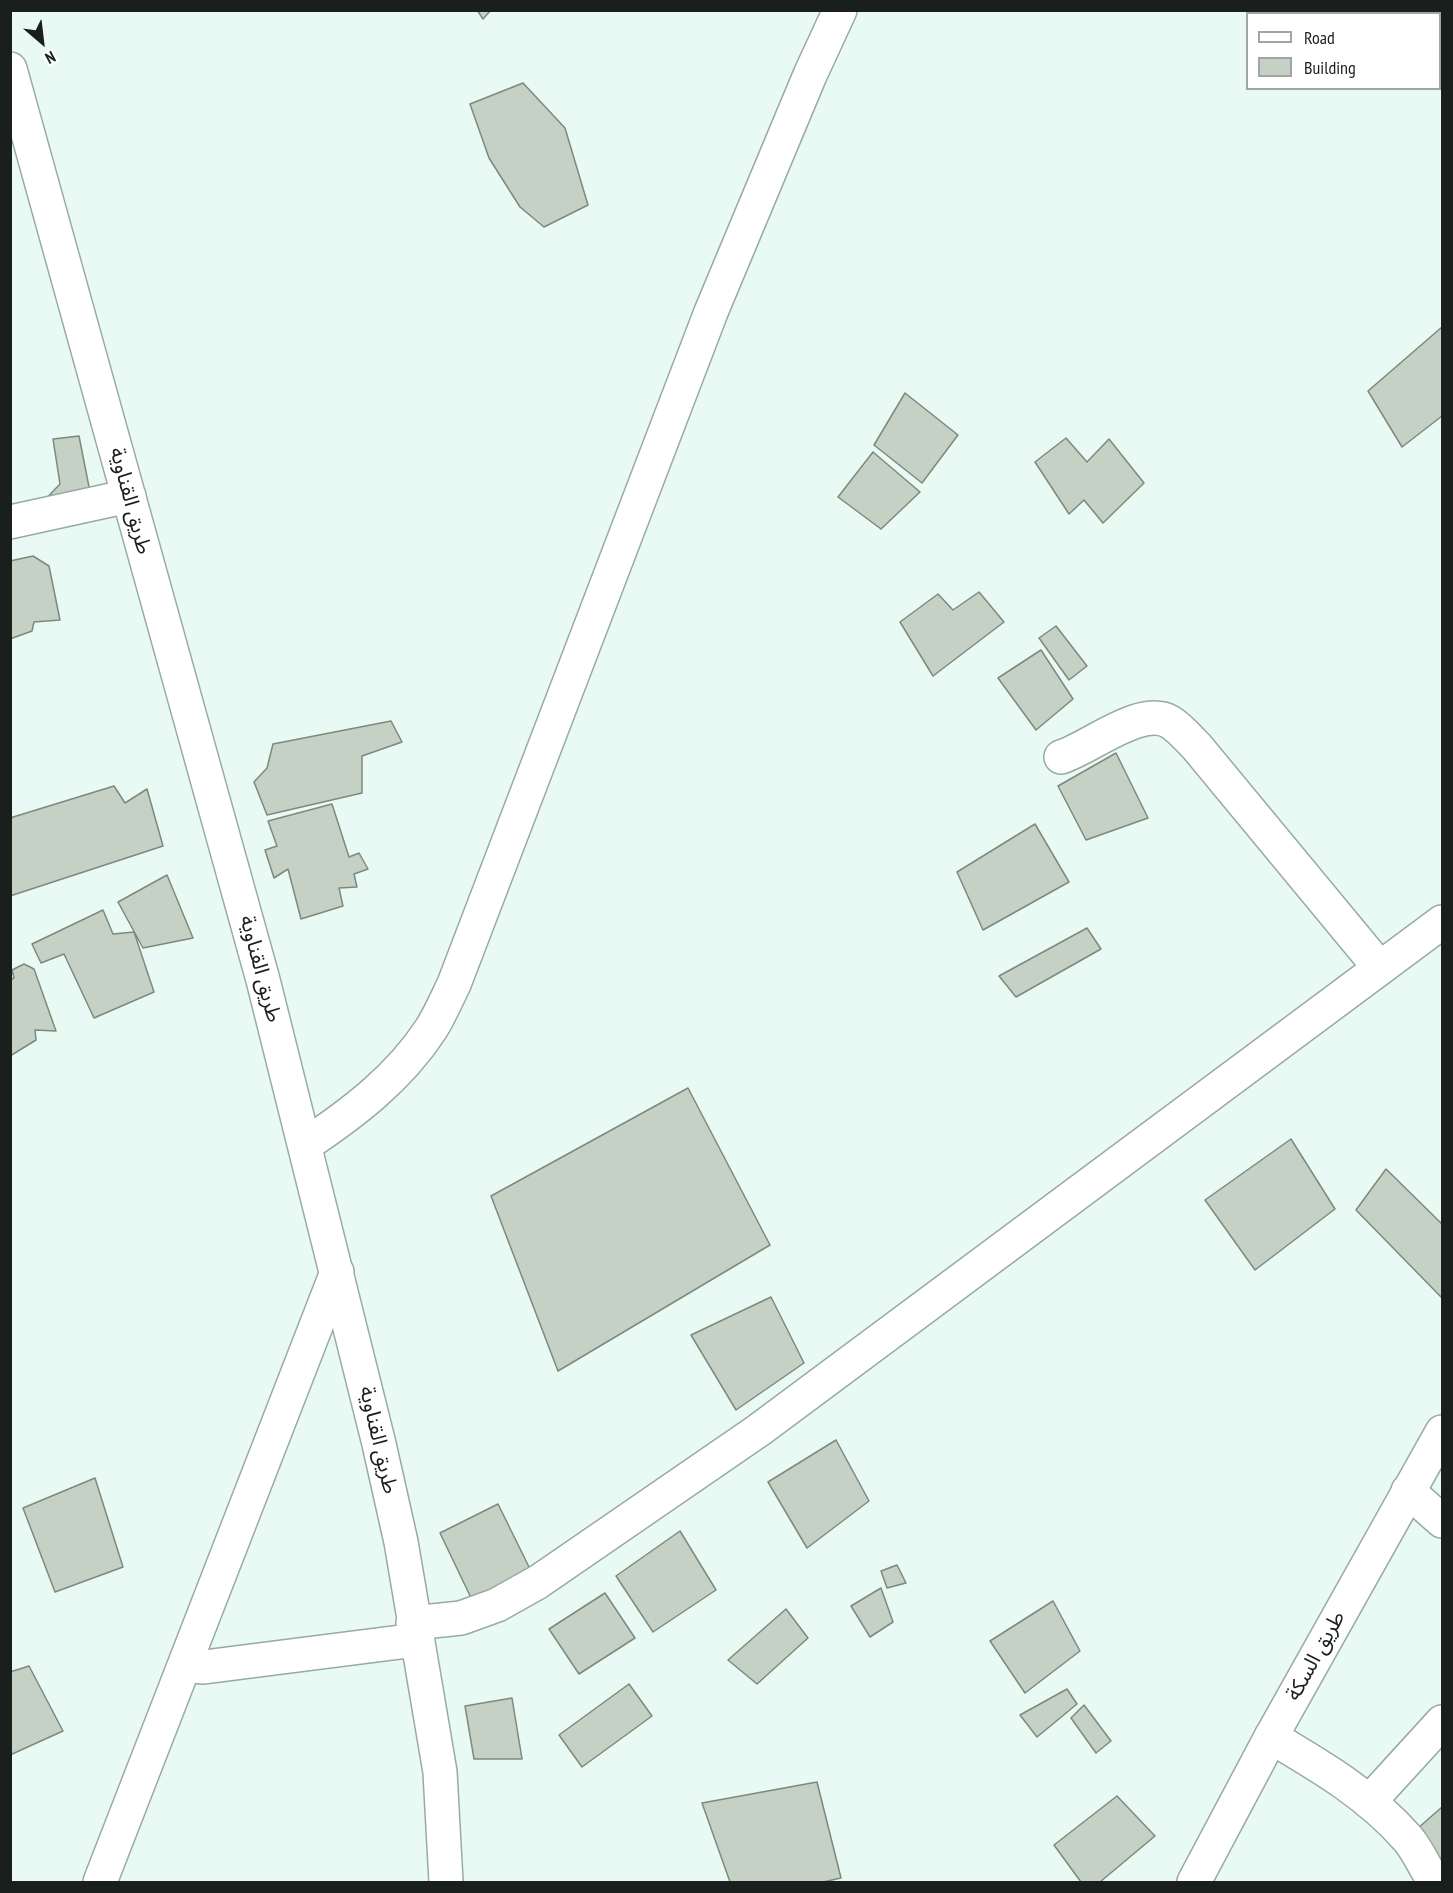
<!DOCTYPE html>
<html>
<head>
<meta charset="utf-8">
<style>
	body { margin:0 }
	#map { position:relative; width:1453px; height:1893px; overflow:hidden; background:#e8faf3; font-family:"PT Sans Narrow",sans-serif }
	canvas { display:block }
	.frame { position:absolute; inset:0; border:12px solid #191f1d; pointer-events:none }
	.legend { position:absolute; left:1246px; top:12px; width:195px; height:78px; box-sizing:border-box; background:#fff; border:2px solid #a3a5a5; margin:0; padding:8px 10px; list-style:none; font-size:18px; color:#191f1d }
	.legend li { display:flex; align-items:center; gap:12px; height:30px }
	.legend b { width:30px; border:2px solid #a3a5a5 }
	.north { position:absolute; left:12px; top:12px; width:60px; height:60px; -webkit-text-stroke:4px #fff; paint-order:stroke; rotate:152deg; font-size:16px; font-weight:700; line-height:24px; text-align:center; color:#191f1d }
	.north::after { content:''; display:block; margin:auto; width:21px; height:27px; background:#191f1d; clip-path:polygon(50% 0,100% 100%,50% 72%,0 100%) }
</style>
</head>
<body>
<div id="map">
<canvas width="1453" height="1893"></canvas>
<div class="frame"></div>
<ul class="legend">
<li><b style="height:8px;background:#fff"></b>Road</li>
<li><b style="height:16px;background:#c5d1c5"></b>Building</li>
</ul>
<div class="north">N</div>
</div>
<script>
const c = document.querySelector('canvas').getContext('2d');
c.lineJoin = 'round';
function fillPath(path, color) {
  c.fillStyle = color;
  c.fill(path, 'evenodd');
}
function stroke(path, color, width, dash) {
  c.strokeStyle = color;
  c.lineWidth = width;
  c.lineCap = dash ? 'butt' : 'round';
  c.setLineDash(dash || []);
  c.stroke(path);
}
function label(font, color, halo, rows, align = 'center') {
  c.font = font + ' "PT Sans Narrow","Noto Sans Arabic",sans-serif';
  c.lineWidth = 6;
  c.setLineDash([]);
  c.textBaseline = 'middle';
  c.strokeStyle = halo;
  c.fillStyle = color;
  for (const [text, x, y, turn = 0] of rows) {
    c.save();
    c.translate(x, y);
    c.rotate((+turn || 0) * Math.PI / 180);
    c.textAlign = isNaN(turn) ? turn : align;
    if (halo) c.strokeText(text, 0, 0);
    c.fillText(text, 0, 0);
    c.restore();
  }
}
const building = new Path2D(`
	M477,10h14l-8,9z
	M1396,10h35l-3,4h-29z
	M523,83l42,45 23,77 -44,22 -24,-20 -31,-49 -19,-54z
	M1442,327v89l-40,31 -34,-56z
	M905,393l53,42 -36,48 -48,-38z
	M79,436l12,61 -53,10 22,-23 -7,-45z
	M1066,438l21,24 22,-23 35,44 -41,40 -19,-23 -15,14 -34,-52z
	M873,452l47,40 -39,37 -43,-32z
	M33,556l16,10 11,54 -26,2 -2,9 -22,8v-78z
	M979,592l25,30 -71,54 -33,-54 38,-28 15,16z
	M1056,626l31,40 -18,14 -30,-42z
	M1041,650l32,49 -37,31 -38,-52z
	M391,721l11,21 -40,14v37l-95,22 -13,-33 13,-14 6,-24z
	M1116,753l32,65 -62,22 -28,-54z
	M114,786l11,17 22,-14 16,57 -153,50v-78z
	M332,804l17,53 10,-4 9,16 -14,5 3,13 -18,1 4,18 -42,13 -13,-50 -14,9 -9,-28 12,-4 -9,-25z
	M1035,824l34,58 -86,48 -26,-58z
	M167,875l26,63 -50,10 -25,-46z
	M103,910l10,24 21,-2 20,60 -60,26 -30,-64 -23,9 -9,-19z
	M1087,928l14,21 -85,48 -17,-21z
	M24,964l10,5 22,62 -21,-1 1,10 -26,16v-76l4,-2 -2,-8z
	M688,1088l82,157 -212,126 -67,-175z
	M1291,1139l44,70 -80,61 -50,-70z
	M1386,1169l56,55v74l-86,-88z
	M771,1297l33,66 -68,47 -45,-75z
	M836,1440l33,61 -62,47 -39,-66z
	M95,1478l28,89 -68,25 -32,-84z
	M498,1504l34,69 -59,29 -33,-69z
	M680,1531l36,59 -63,42 -37,-56z
	M897,1565l9,18 -19,5 -6,-17z
	M881,1588l12,34 -23,15 -19,-31z
	M605,1593l30,45 -56,36 -30,-45z
	M1053,1601l27,50 -55,42 -35,-52z
	M786,1609l22,29 -51,46 -29,-24z
	M29,1666l34,65 -53,24v-83z
	M629,1684l23,32 -70,51 -23,-32z
	M1067,1689l10,15 -40,33 -17,-22z
	M512,1698l10,61h-48l-9,-53z
	M1084,1705l27,36 -15,12 -25,-35z
	M817,1782l24,96 -18,4h-93l-28,-79z
	M1117,1796l38,40 -55,46h-19l-27,-37z
	M1442,1807v50l-2,3 -23,-31z`);
const minor = new Path2D(`
	M10,69l253,911 116,464 22,98 39,230 6,110
	M10,522l119,-26
	M1061,757c29,-9 80,-52 109,-35 10,6 19,17 27,25l182,220
	M305,1145c48,-32 94,-67 126,-116 9,-14 16,-31 23,-45l257,-672 99,-237 30,-65
	M1408,1491l34,30
	M413,1623l48,-5 36,-13 41,-23 221,-152 683,-508
	M186,1665l18,2 212,-27
	M1271,1737c49,29 99,58 137,102 11,13 17,30 27,43
	M1369,1802l73,-80
	M100,1882l237,-610`);
const major = new Path2D(`
	M1194,1882l77,-145 171,-305`);
const streetNames = [
	["طريق القناوية",130,501,75],
	["طريق القناوية",260,969,75],
	["طريق القناوية",378,1440,77],
	["طريق السكة",1316,1656,-61]
];
fillPath(building, '#c5d1c5');
stroke(building, '#7d897d', 1.5);
stroke(minor, '#99aaa4', 36);
stroke(major, '#99aaa4', 36);
stroke(minor, '#fff', 33);
stroke(major, '#fff', 33);
label('21px', '#191f1d', '#fff', streetNames);
</script>
</body>
</html>
